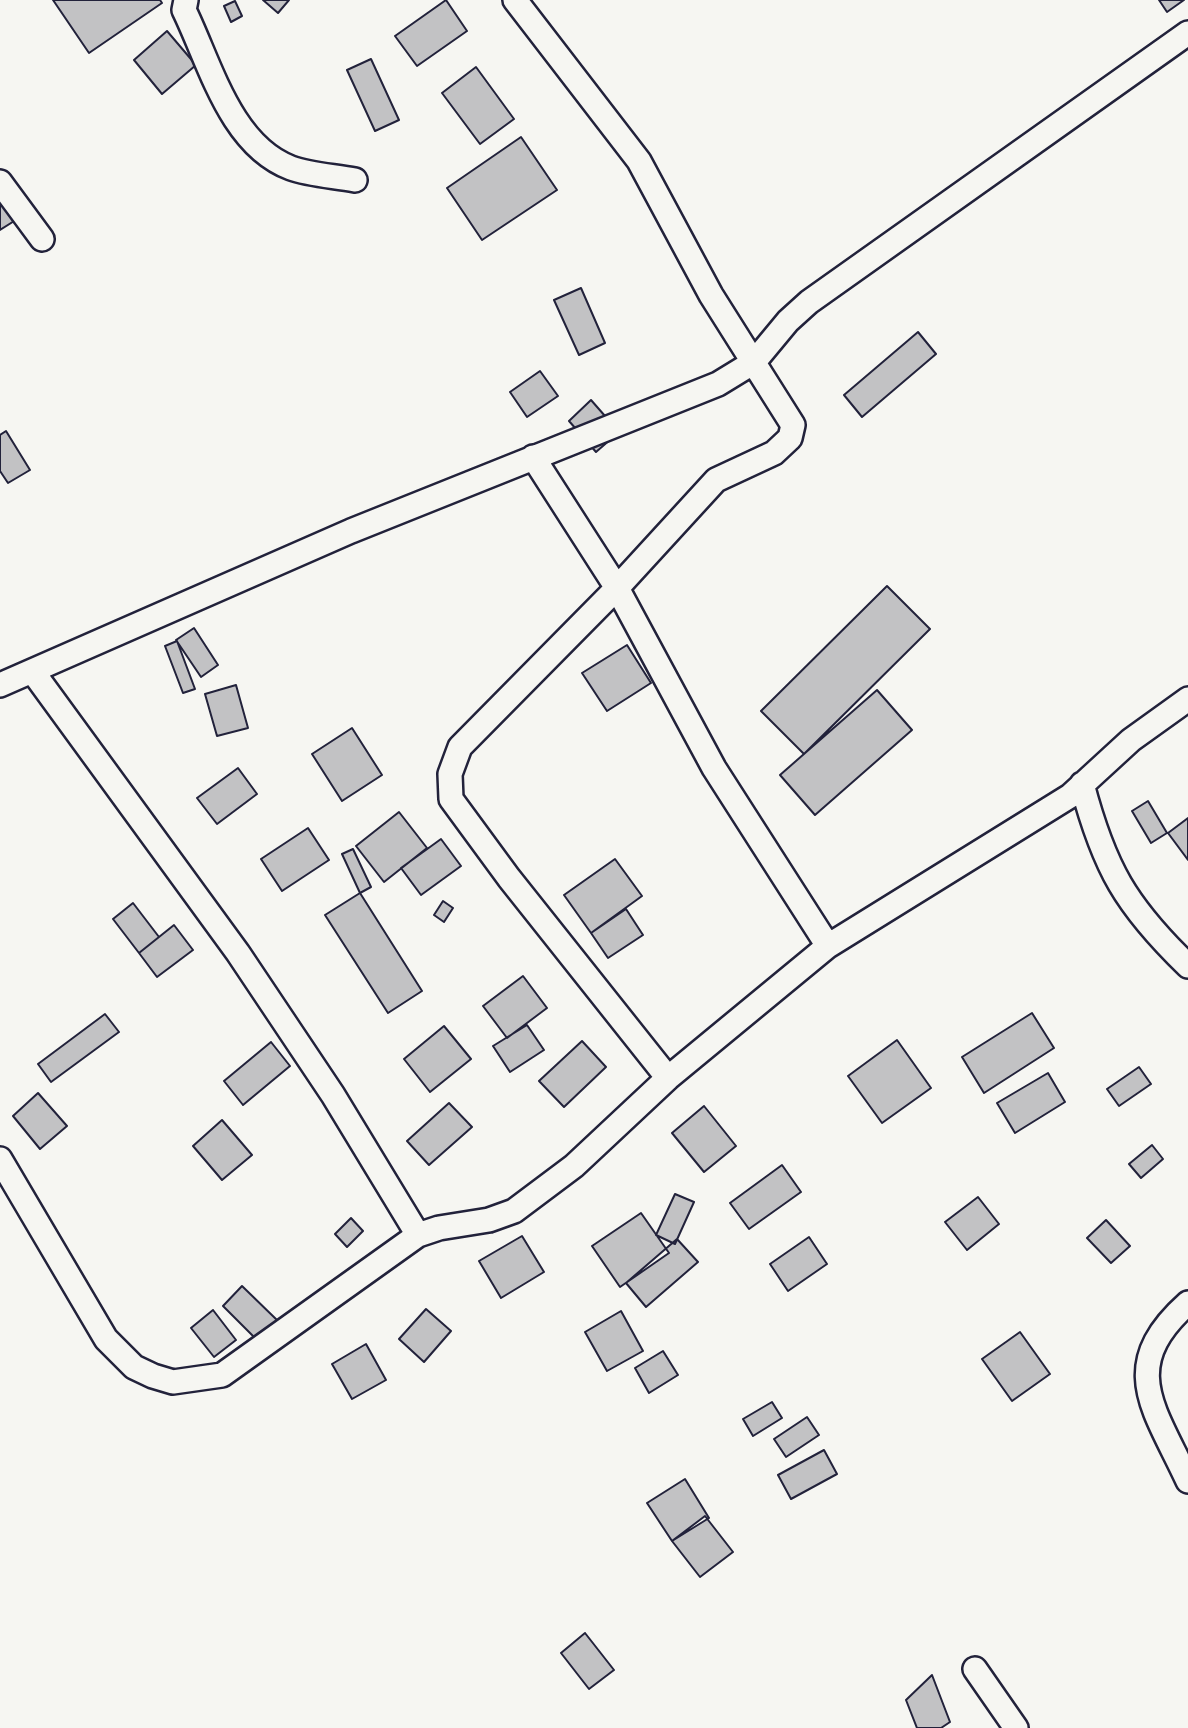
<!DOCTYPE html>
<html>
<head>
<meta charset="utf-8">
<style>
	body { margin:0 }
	canvas { display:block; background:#f6f6f2 }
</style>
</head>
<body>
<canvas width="1188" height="1728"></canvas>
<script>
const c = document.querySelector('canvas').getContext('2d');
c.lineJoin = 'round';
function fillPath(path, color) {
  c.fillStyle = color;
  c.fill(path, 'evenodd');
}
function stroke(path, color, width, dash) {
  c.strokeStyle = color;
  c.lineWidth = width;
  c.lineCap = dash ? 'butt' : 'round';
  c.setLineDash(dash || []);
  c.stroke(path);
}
const building = new Path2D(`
	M53,0h107l2,3 -73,50z
	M263,0h26l-11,13z
	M446,0l21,31 -50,35 -22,-30z
	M1159,0h25l-17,12z
	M235,1l7,15 -11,6 -7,-16z
	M167,31l29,34 -34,29 -28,-34z
	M371,59l28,61 -24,11 -28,-61z
	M476,67l38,52 -34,25 -38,-51z
	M521,137l36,53 -75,50 -35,-52z
	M0,187l19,31 -19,12z
	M581,288l24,55 -26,12 -25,-55z
	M918,332l18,22 -74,63 -18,-22z
	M540,371l18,25 -31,21 -17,-25z
	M591,400l28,32 -23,20 -27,-31z
	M6,431l24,39 -22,13 -8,-12v-36z
	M887,586l43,43 -126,125 -43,-43z
	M194,628l24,37 -17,12 -25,-37z
	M177,641l18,48 -12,4 -18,-47z
	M627,645l24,38 -44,28 -25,-38z
	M236,685l12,43 -31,8 -12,-42z
	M877,690l35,40 -97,85 -35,-40z
	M352,728l30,47 -40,26 -30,-47z
	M238,768l19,26 -40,30 -20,-26z
	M1148,801l19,32 -16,10 -19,-32z
	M399,812l28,36 -43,34 -28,-36z
	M1188,818v42l-20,-27z
	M308,828l21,32 -47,31 -21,-32z
	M441,839l20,27 -40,29 -20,-27z
	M353,849l18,38 -11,6 -18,-39z
	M615,859l27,37 -51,37 -27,-38z
	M360,893l62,98 -34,22 -63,-98z
	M443,901l10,7 -9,14 -10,-7z
	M133,903l26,34 -20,16 -26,-34z
	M626,909l17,26 -35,23 -17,-25z
	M174,925l19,25 -36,27 -18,-24z
	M523,976l24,32 -40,30 -24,-32z
	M1032,1013l22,35 -70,45 -22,-36z
	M105,1014l14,18 -68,50 -13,-18z
	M527,1025l17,25 -34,22 -17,-26z
	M444,1026l27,33 -41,33 -26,-33z
	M897,1040l34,48 -49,35 -34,-47z
	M582,1041l24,26 -42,40 -25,-26z
	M271,1042l19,24 -47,39 -19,-24z
	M1139,1067l12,17 -32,22 -12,-17z
	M1048,1073l17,29 -50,31 -18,-30z
	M38,1093l29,33 -27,23 -27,-33z
	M449,1103l23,24 -43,38 -22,-24z
	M704,1106l32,40 -32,26 -32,-39z
	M222,1120l30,35 -30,25 -29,-34z
	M1152,1145l11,14 -22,19 -12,-14z
	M782,1165l19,27 -52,37 -19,-26z
	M675,1194l19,8 -19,42 -19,-9z
	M978,1197l21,27 -32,26 -22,-28z
	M641,1213l28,40 -49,34 -28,-41z
	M351,1218l12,13 -16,16 -12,-13z
	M1106,1220l24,26 -19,17 -24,-25z
	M522,1236l22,36 -43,26 -22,-37z
	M809,1237l18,27 -39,27 -18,-27z
	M677,1239l21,23 -52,45 -20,-24z
	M242,1286l36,35 -19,21 -36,-36z
	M426,1309l25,22 -27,31 -25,-23z
	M213,1310l23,30 -22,17 -23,-29z
	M621,1311l22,40 -36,20 -22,-39z
	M1020,1332l30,42 -38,27 -30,-42z
	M366,1344l20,36 -34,19 -20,-35z
	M663,1351l15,24 -29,18 -14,-25z
	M772,1402l10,16 -29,18 -10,-17z
	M807,1417l12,18 -33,22 -12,-18z
	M824,1450l13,24 -46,25 -13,-24z
	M685,1479l24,39 -37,23 -25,-38z
	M705,1516l28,36 -33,25 -28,-36z
	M585,1633l29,37 -25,19 -28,-36z
	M932,1675l18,47 -9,6h-24l-11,-28z`);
const street = new Path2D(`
	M186,0l-2,10c26,53 46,135 107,158 19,7 43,8 64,12
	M515,0l124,161 72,134 82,130 -3,13 -16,15 -58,27 -99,108 -157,159 -10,27 1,25 58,79 159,200
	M0,182l42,57
	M533,457l84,131 97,180 114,178
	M33,672l205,281 95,142 85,140
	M0,685l351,-154 367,-147 36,-22 34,-41 21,-19 379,-269
	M1082,784c22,84 44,122 106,182
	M0,1159l106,180 28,28 19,9 20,6 49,-7 196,-140 21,-7 50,-8 25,-9 60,-45 94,-88 160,-132 242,-150 61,-56 57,-41
	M1188,1303c-72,64 -33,106 0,178
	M975,1669l41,59`);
fillPath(building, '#c2c2c4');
stroke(building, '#22223b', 2);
stroke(street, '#22223b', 28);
stroke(street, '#f6f6f2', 23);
</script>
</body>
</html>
